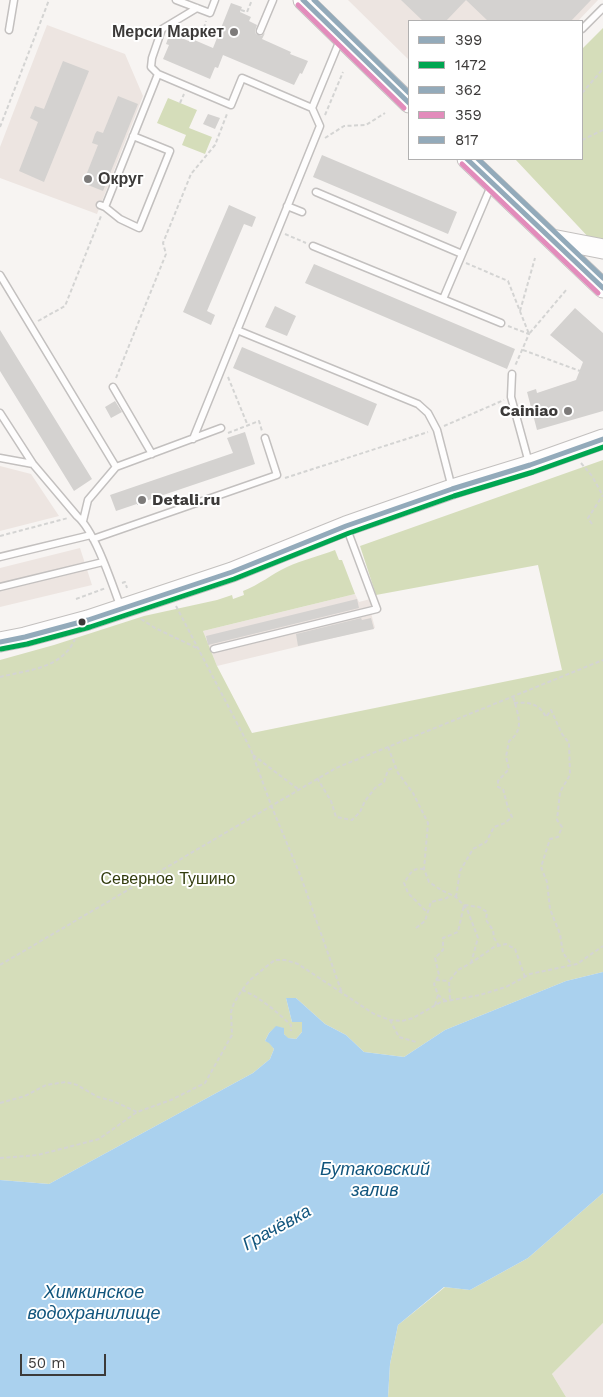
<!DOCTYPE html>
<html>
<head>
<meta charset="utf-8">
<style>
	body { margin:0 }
	#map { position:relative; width:603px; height:1397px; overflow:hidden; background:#f7f4f2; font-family:"Work Sans",sans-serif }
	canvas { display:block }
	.legend { position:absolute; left:408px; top:20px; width:175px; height:140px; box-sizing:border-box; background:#fff; border:1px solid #b1b0b0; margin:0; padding:6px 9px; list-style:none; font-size:15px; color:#3c3a39 }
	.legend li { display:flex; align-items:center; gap:10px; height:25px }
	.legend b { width:25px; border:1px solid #b1b0b0 }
	.scale { position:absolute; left:20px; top:1354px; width:86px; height:22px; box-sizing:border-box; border:2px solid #3c3a39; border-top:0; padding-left:6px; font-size:15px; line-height:18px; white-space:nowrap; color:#3c3a39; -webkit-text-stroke:4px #fff; paint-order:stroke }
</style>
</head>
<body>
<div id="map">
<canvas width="603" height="1397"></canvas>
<ul class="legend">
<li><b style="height:6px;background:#93aaba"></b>399</li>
<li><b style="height:6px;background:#00a651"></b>1472</li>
<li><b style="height:6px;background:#93aaba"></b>362</li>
<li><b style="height:6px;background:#e28cbb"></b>359</li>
<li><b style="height:6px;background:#93aaba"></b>817</li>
</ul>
<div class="scale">50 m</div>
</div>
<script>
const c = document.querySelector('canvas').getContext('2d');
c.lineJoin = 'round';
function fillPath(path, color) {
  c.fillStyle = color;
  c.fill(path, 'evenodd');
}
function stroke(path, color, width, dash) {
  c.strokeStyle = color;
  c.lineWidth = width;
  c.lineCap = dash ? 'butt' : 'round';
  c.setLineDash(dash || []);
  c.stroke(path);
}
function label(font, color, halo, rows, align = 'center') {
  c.font = font + ' "Work Sans",sans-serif';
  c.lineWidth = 4;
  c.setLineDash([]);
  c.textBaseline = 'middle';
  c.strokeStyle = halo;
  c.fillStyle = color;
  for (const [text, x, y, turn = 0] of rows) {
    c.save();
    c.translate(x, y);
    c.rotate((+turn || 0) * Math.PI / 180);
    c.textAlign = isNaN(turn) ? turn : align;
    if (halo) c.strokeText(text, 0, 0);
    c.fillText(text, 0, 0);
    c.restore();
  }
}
const built = new Path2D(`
	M348,0h250l-20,21h-169v39z
	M47,25l78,29 18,42 -46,118 -97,-36v-31z
	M0,466l31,8 28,42 -59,15z
	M80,548l12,37 -92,22v-39z
	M355,594l4,8 15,-4 3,12 -6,3 4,15 -158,38 -14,-35z
	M603,1323v74h-37l-14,-23z`);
const green = new Path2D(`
	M603,28v215l-11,-2 -77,-82h67v-110z
	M168,98l29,12 -8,18 23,9 -7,17 -23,-9 4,-10 -29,-12z
	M603,460v512l-37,9 -121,49 -41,27 -40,-5 -18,-17 -21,-11 -29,-26h-10l6,24h10v10l-6,7 -9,-1 -3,-4 -1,-6 -7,-1 -7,6 -4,8 4,1 5,7 -4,10 -17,14 -204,111 -49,-4v-520l54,-15 90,-29 73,-16 15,-5 1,4 11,-4 -1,-4c16,-6 29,-17 44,-24 15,-7 32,-11 48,-17l4,10h3l13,34 -152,37 14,35 35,67 310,-63 -24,-105 -162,30 -16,-49z
	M603,1193v130l-51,51 14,23h-178l2,-33 8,-39 47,-38 25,3 58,-32z`);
const water = new Path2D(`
	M603,972v221l-75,65 -58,32 -26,-3 -46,38 -8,39 -2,33h-388v-217l49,4 204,-111 17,-14 4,-10 -5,-6 -4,-2 4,-8 7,-7 8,2v6l4,4 8,1 6,-7v-10h-10l-6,-24h10l29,26 21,11 18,17 40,5 41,-27 121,-49z`);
const building = new Path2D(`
	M401,0h190l-20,21h-83l-22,-21 -20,21h-23z
	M231,3l11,4 -2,5 11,5 -2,4 8,4 -2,6 1,3 5,2 4,-3 -3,6 29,13 -1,2 18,7 -6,13 -2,-1 -6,12 -71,-30 -5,13 -3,-1 -5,12 -47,-20 6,-14 -3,-1 4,-11 21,9 1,-3 21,9z
	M63,61l26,10 -45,111 -25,-11 19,-49 -8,-4 5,-12 9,3z
	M118,96l20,8 -35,87 -20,-8 15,-38 -6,-2 3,-9 2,-3 6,2z
	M208,114l12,4 -5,11 -12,-5z
	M322,155l135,57 -9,22 -135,-57z
	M229,205l27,12 -4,10 -8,-3 -37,87 8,4 -4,10 -28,-13z
	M314,264l201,85 -8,20 -202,-86z
	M275,306l21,10 -9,20 -22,-9z
	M575,308l28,25v78l-66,19 -10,-38 9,-3 1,4 39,-13 7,-18 -33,-27z
	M0,330l92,149 -18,12 -74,-120z
	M242,347l135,57 -9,22 -135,-58z
	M115,401l7,11 -11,6 -6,-11z
	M245,432l10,32 -139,47 -6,-16 123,-42 -6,-15z
	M357,599l2,9 -151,37 -2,-9z
	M361,618l1,2 9,-2 3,11 -76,17 -2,-12z`);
const path = new Path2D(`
	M241,10l6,2 5,-12
	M204,28l2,-7
	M582,93l21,-24
	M180,103l4,-9
	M325,115l18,-43
	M0,127l49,-127
	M325,138l19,-12 22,-1 19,-12
	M582,140l21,-10
	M285,234l21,9
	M466,263l42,18 21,53 38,-45
	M520,311l15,-53
	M38,321l27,-15 36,-90
	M508,326l21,8 -14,32
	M523,350l57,21
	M228,377l20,49
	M116,378l50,-124 -3,-11 28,-69 24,-29 12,-31
	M444,426l60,-26
	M228,433l31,-12 3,10
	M581,463l11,13 11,20
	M285,478l143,-46
	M137,504h1
	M592,524l-4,-6 15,-23
	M0,536l68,-18
	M122,583l3,-1 2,6
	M76,599l30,-11
	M176,606l75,144 20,55 30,72 41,116
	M141,619l14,9 44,21
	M0,677c27,-7 62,-8 75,-38
	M514,703c14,-1 25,0 32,14l5,-7 11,24 7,9 1,32 -10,17 -3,28 5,7 -4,10 -8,2 -9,28 6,15 3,27 10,25 3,19 9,12
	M388,747l10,26 15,20 15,30 -4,46 5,13 12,8 15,7 11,12 11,29 -7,25
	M253,755l45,34
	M317,778l14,23 5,16 16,3 8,-8 5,-11 10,-13 9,-6 4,-12 7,-3
	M424,869c-12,-2 -14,5 -20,14l4,10 19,19
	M456,897l4,-26 13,-22 13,-7 8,-15 11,-4 7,-6 -4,-9 -5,-19 -5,-2v-6l11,-12 -3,-12 3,-16c17,-12 8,-28 4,-45
	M416,928l9,-7 6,-19 16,-4 3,-4
	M0,965l336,-197 267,-108
	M436,980l12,1
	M242,990c18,7 35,22 49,35v6
	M450,999l-1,-18 9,-11 13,-7 23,-16 12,-3 9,5 10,28
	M446,1001l-8,-6 -4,-11 5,-9 -4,-17 8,-8v-12l15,-6 6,-27 15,2 8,5 -1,8 7,10 1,8 5,8
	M435,1005l3,-10
	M390,1020l9,17 17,5
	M0,1103l25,-7 21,-11 20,-3 11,3 21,12 15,4 24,11
	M0,1158l38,-3 61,-16 38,-27 34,-12 34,-17 27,-48 -1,-23 3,-9 8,-13 8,-10 17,-14 8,-6h10l13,4 76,50 16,6 12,1 11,-3 28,-16 39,-7 26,-8 24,-13 47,-10 26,-18`);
const service = new Path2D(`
	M176,0l34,13 5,-13
	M582,29l21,-21
	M9,30l5,-30
	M260,31l13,-31
	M312,108l28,-68
	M316,192l146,62
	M100,205l5,2 53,-133
	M287,206l15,6
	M105,207l15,12 19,9 31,-77 -37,-15
	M313,246l188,77
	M0,275l116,192
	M443,299l48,-113
	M237,330l181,74 10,9 9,17 15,58
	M512,374l-1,23 18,66
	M113,387l39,67
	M0,413l33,51 44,52c18,15 35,68 44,92
	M193,439l127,-313 -8,-18 -70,-30 -11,27 -73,-31 -7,-7 1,-9 10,-29 35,-21
	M0,458l33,6
	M83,521l5,-21 28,-33 105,-39
	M93,539l184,-64 -12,-37
	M0,557l91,-22
	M0,587l103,-25
	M214,649l163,-40 -30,-80`);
const secondary = new Path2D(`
	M303,0l106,103
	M467,159l136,129
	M552,239l51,10
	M0,642l25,-5 63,-17 144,-48 114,-46 106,-37 78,-24 73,-26`);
const bus1 = new Path2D(`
	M0,642l25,-5 63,-17 144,-48 114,-46 106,-37 78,-24 73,-26`);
const bus2 = new Path2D(`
	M1,649l26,-5 63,-17 144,-48 115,-46 105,-37 79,-24 70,-25`);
const bus3 = new Path2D(`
	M303,0l106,103
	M467,159l136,129`);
const bus4 = new Path2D(`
	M298,5l106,103
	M462,164l136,129`);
const bus5 = new Path2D(`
	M314,0l95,93
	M478,159l125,119`);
const markers = [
	[234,32,5,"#7d7b7a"],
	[88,179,5,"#7d7b7a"],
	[568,411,5,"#7d7b7a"],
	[142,500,5,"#7d7b7a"],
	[82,622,4.5,"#3c3a39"]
];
const poiNames = [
	["Мерси Маркет",224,32],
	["Округ",98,179,"left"],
	["Cainiao",558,411],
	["Detali.ru",152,500,"left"]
];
const parkNames = [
	["Северное Тушино",168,879]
];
const waterNames = [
	["Бутаковский",375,1170],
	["залив",375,1191],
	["Грачёвка",277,1228,-29],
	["Химкинское",94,1293],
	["водохранилище",94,1314]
];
fillPath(built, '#ede5e1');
fillPath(green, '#d5ddba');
fillPath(water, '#aad1ee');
fillPath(building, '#d4d2d0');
stroke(service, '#c3c0bf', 9);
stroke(secondary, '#c3c0bf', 21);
stroke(path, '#d4d4d3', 2, [4, 2.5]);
stroke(service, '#fefdfd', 6);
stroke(secondary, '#fefdfd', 19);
stroke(bus1, '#93aaba', 5);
stroke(bus2, '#00a651', 5);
stroke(bus3, '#93aaba', 5);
stroke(bus4, '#e28cbb', 5);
stroke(bus5, '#93aaba', 5);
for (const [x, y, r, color] of markers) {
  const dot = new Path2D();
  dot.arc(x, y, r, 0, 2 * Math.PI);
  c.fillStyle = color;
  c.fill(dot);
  stroke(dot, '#fff', 2);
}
label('bold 16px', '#3c3a39', '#fff', poiNames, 'right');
label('16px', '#323c0d', '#fff', parkNames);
label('italic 18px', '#11557d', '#fff', waterNames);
</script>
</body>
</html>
